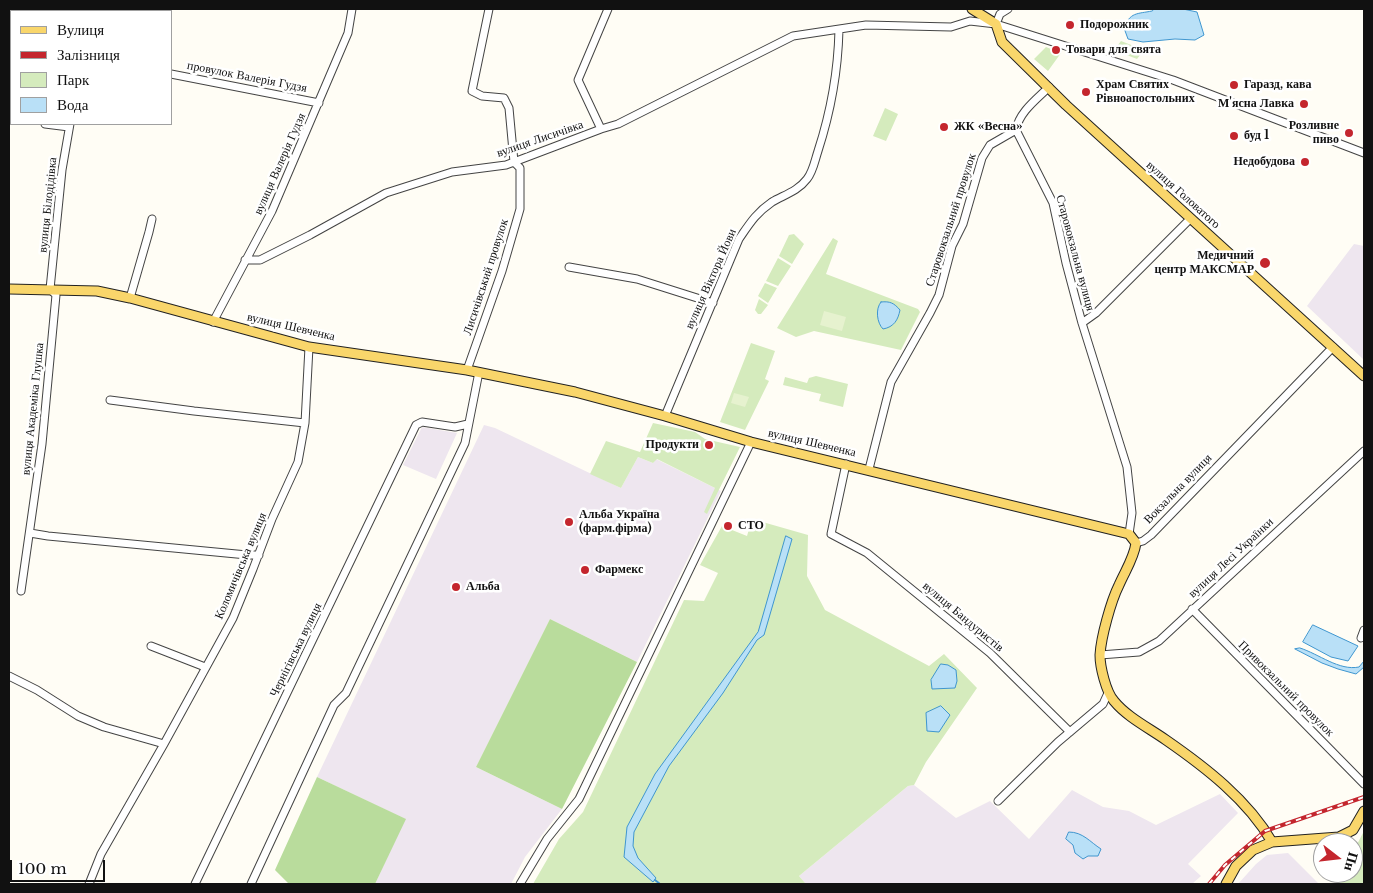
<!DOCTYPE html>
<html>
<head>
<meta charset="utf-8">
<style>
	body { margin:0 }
	#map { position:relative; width:1373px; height:893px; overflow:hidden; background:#fffdf5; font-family:"Libre Baskerville",serif }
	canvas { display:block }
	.frame { position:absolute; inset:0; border:10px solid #111; pointer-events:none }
	.legend { position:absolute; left:10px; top:10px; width:162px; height:115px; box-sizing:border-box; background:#fff; border:1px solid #a0a0a0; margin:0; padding:6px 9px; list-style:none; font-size:15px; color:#111 }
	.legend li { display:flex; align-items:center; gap:10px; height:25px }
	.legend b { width:25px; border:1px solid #a0a0a0 }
	.north { position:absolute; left:1313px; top:833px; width:50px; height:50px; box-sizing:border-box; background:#fff; border:1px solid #a0a0a0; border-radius:50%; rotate:106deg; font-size:14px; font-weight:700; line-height:20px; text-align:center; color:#111 }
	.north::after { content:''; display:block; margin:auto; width:18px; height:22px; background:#c4262e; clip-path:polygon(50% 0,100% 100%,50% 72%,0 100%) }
	.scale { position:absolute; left:10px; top:860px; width:95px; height:22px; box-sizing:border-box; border:2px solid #111; border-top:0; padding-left:6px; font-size:15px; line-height:18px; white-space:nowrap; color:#111; -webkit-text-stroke:4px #fff; paint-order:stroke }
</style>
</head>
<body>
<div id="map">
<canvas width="1373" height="893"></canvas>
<div class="frame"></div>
<ul class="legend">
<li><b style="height:6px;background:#f9d66b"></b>Вулиця</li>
<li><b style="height:6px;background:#c4262e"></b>Залізниця</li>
<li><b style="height:14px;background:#d5ebbd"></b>Парк</li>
<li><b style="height:14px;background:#b9e0f7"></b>Вода</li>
</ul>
<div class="north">Пн</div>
<div class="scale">100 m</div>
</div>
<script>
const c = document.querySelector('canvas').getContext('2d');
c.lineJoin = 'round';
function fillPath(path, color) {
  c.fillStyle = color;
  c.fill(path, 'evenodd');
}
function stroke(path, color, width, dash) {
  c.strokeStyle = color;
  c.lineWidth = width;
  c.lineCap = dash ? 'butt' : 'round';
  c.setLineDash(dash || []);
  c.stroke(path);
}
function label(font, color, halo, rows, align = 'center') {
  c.font = font + ' "Libre Baskerville",serif';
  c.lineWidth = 5;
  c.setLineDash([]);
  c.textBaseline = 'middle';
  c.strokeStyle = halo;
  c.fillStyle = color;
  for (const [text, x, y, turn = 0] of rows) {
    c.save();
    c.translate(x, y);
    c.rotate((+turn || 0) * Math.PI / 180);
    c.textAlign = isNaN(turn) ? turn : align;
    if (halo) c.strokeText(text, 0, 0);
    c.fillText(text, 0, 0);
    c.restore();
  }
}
const industrial = new Path2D(`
	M1354,244l10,2v114l-57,-54z
	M484,425l11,3 126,60 17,-31 15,6 3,-4 65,32 -84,171 -87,-43 -74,148 86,42 -37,48 -14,27h-136l30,-65 -88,-42z
	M422,427l35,6 -21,46 -33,-14z
	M914,785l42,33 34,-17 39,38 43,-49 31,17 26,4 27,14 64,-31 18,19 -50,51 13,12 -9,8h-386l-7,-8 109,-90z
	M1288,853l31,31h-81l18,-20 11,-9z`);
const green = new Path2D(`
	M1121,41l23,9 -7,9 -23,-9z
	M1046,47l15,6 -13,18 -14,-12z
	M885,108l13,6 -12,27 -13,-5z
	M794,234l10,10 -12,20 -13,-8 10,-21z
	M833,238l5,3 -12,33 92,35 2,3 -19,38 -87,-19 -18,6 -19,-9z
	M778,258l13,8 -13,20 -12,-5z
	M765,283l12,5 -9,15 -10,-7z
	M759,299l9,6 -7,9h-3l-3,-4z
	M751,343l24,8 -10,28 4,2 -24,49 -25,-8z
	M816,376l32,8 -5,23 -24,-6 2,-7 -38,-9 2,-8 22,6 2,-5z
	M653,423l42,9 10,7 35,8 -33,67 -3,-2 11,-24 -58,-29 -4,4 -15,-6 -17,31 -31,-14 16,-33 34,11z
	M752,519l56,16 -1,41 18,34 104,56 15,-12 33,34 -51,74 -12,23 -6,1 -109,90 7,8h-273l26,-45 24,-27 101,-212 20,1 14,-28 -18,-8 22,-39 25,10z
	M1364,831v53h-28l6,-11h11v-21z`);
const forest = new Path2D(`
	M550,619l87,43 -75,147 -86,-42z
	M317,777l89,42 -31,65h-86l-14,-14z`);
const pitch = new Path2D(`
	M824,311l22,6 -4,14 -22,-6z
	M734,393l15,4 -4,10 -14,-4z`);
const water = new Path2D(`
	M1154,9h29l14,3 7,23 -9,5 -20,-1 -32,3 -15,-3 -4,-11c6,-16 13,-14 28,-17z
	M881,302c9,-1 13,1 19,8 -2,10 -6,17 -17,19 -6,-6 -8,-20 -2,-27z
	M786,536l6,3 -28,96 -7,5 -34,53 -54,73 -35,66 -1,14 5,12 18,20 -3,4 -29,-25 3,-30 28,-53 103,-142z
	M1313,625l45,21 -10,15 -17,-4 -28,-15z
	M1300,648c19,6 39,23 59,19l5,-6v6l-8,7 -18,-5 -16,-6 -27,-14z
	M941,664l7,1 8,5 1,11 -2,7 -23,1 -1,-9z
	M941,706l9,9 -11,17 -12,-1 -1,-18z
	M1069,832c14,0 21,10 32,17l-3,7h-10l-5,3 -8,-6 -2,-8 -7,-6z`);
const stream = new Path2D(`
	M655,880l5,4`);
const minor = new Path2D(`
	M91,11v-2
	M996,24l4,-10 8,-5
	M171,74l148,29
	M1049,87c-12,12 -30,25 -33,43l37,73 13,60 16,60 45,144 5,46 -3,21
	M9,118l2,1
	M45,124l24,3
	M601,129l-23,-49 30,-71
	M245,260h15l50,-25 76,-42 66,-21 54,-7 95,-36 17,-5 175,-88 73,-11 85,2 19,-6 26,3 177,56 191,73
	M569,267l68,12 76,24
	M130,298l19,-66 3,-13
	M213,322l59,-111 76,-178 4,-24
	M1082,323l14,-10 94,-94
	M467,370l35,-99 18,-62v-41l-6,-6 -5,-54 -5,-10 -22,-2 -10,-5 17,-82
	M665,416l74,-177c11,-16 17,-26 33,-37 12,-7 26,-11 35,-23 6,-7 8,-19 11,-28 13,-40 20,-80 21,-121
	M305,423l4,-76
	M846,464l-15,70 36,19 123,100 80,79
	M869,469l22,-87 39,-69 9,-18 13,-49 11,-22 19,-66 8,-13 26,-15
	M30,533l18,3 199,19h12
	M1136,543l7,-2 8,-6 182,-188
	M21,591l21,-147 14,-149 -6,-6 12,-119 8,-46
	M1192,609l172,175
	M1361,638l3,-8
	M151,646l54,21
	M1100,655l39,-3 20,-11 205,-190
	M9,676l28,14 41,26 26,11 60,17
	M998,801l60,-59 45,-38 5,-11
	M89,884l12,-30 63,-110 69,-126 20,-49 19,-50 26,-57 7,-39 -111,-12 -84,-11
	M195,884l221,-459 6,-3 33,5 13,-3
	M251,884l83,-179 12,-12 119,-250 14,-71
	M520,884l27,-45 32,-40 172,-357`);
const major = new Path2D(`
	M972,9l24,15 6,18 64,63 298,271
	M9,289l88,2 33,7 179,49 158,23 108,22 90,24 86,26 378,92 7,9c-2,15 -11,28 -17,42 -8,16 -18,52 -19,70 0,12 6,37 14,46 13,16 35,27 52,39 39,27 82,60 106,102
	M1226,884l10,-18 17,-16 19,-8 67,-5 14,-7 11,-19`);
const rail = new Path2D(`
	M1209,884l16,-19 40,-34 99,-34`);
const markers = [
	[1070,25,5,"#c4262e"],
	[1056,50,5,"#c4262e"],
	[1234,85,5,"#c4262e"],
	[1086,92,5,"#c4262e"],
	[1304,104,5,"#c4262e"],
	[944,127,5,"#c4262e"],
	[1349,133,5,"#c4262e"],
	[1234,136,5,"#c4262e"],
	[1305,162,5,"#c4262e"],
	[1265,263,6,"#c4262e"],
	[709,445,5,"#c4262e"],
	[569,522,5,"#c4262e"],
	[728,526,5,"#c4262e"],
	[585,570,5,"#c4262e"],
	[456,587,5,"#c4262e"]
];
const poiNames = [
	["Подорожник",1080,25],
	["Товари для свята",1066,50],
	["Храм Святих",1096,85],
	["Рівноапостольних",1096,99],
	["Гаразд, кава",1244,85],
	["М'ясна Лавка",1294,104,"right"],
	["Розливне",1339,126,"right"],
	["пиво",1339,140,"right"],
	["ЖК «Весна»",954,127],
	["буд 1",1244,136],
	["Недобудова",1295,162,"right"],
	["Медичний",1254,256,"right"],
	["центр МАКСМАР",1254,270,"right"],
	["Продукти",699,445,"right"],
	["Альба Україна",579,515],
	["(фарм.фірма)",579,529],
	["СТО",738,526],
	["Фармекс",595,570],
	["Альба",466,587]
];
const streetNames = [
	["провулок Валерія Гудзя",247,77,11],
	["вулиця Лисичівка",540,139,-19],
	["вулиця Валерія Гудзя",280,164,-66],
	["вулиця Головатого",1183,195,42],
	["вулиця Білодідівка",48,205,-84],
	["Старовокзальний провулок",951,220,-72],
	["Старовокзальна вулиця",1075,253,75],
	["Лисичівський провулок",486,277,-72],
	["вулиця Віктора Йови",711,279,-66],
	["вулиця Шевченка",291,327,13],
	["вулиця Академіка Глушка",33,409,-84],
	["вулиця Шевченка",812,443,13],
	["Вокзальна вулиця",1178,489,-46],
	["вулиця Лесі Українки",1231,558,-43],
	["Коломичівська вулиця",241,566,-67],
	["вулиця Бандуристів",963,617,40],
	["Чернігівська вулиця",296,650,-64],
	["Привокзальний провулок",1286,689,45]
];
fillPath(industrial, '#eee6ef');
fillPath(green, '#d5ebbd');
fillPath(forest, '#b9dc9c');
fillPath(pitch, '#e6f2cf');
fillPath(water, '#b9e0f7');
stroke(water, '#3f96cf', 1);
stroke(stream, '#3f96cf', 2);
stroke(minor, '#444', 9);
stroke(major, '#222', 11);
stroke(minor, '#fff', 7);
stroke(major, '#f9d66b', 9);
stroke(rail, '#c4262e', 4);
stroke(rail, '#fff', 2, [5.5]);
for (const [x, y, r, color] of markers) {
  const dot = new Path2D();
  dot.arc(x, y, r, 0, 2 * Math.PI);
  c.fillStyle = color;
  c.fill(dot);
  stroke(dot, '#fff', 2);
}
label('bold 12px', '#111', '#fff', poiNames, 'left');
label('12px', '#111', '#fff', streetNames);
</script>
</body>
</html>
